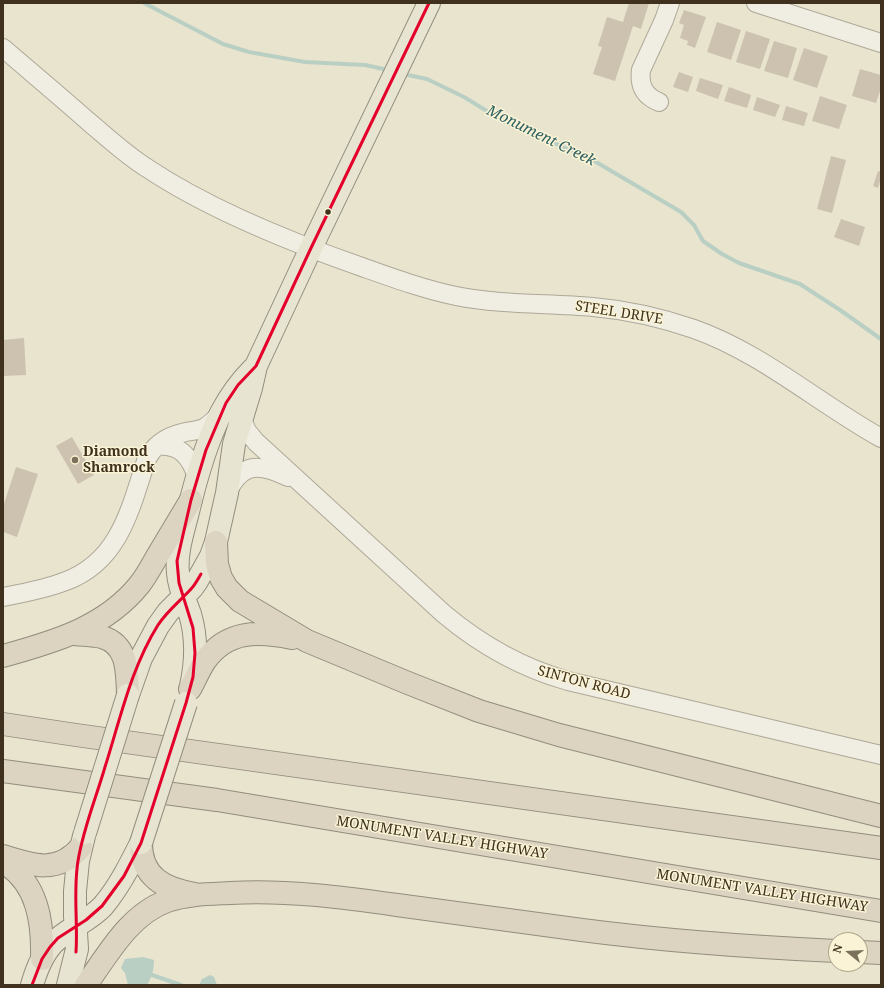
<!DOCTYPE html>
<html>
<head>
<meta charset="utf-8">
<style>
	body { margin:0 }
	#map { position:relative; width:884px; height:988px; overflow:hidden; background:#e8e4ce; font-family:"Noto Serif",serif }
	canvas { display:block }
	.frame { position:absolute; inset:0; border:4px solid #3f311d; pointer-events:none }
	.north { position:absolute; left:828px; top:932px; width:40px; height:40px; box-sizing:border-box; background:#faf3d5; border:1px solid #afa58b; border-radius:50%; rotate:288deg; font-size:11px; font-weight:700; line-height:16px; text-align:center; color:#3f311d }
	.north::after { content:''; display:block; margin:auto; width:14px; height:18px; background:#7a705b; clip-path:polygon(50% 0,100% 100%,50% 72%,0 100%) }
</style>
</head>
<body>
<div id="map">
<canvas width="884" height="988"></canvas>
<div class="frame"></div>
<div class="north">N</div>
</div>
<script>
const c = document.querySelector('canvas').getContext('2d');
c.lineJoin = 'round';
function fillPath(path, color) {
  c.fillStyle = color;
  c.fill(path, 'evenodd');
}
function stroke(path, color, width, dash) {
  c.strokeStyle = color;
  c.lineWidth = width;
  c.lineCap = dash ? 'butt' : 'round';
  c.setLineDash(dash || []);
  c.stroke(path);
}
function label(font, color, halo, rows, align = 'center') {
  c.font = font + ' "Noto Serif",serif';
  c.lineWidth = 3;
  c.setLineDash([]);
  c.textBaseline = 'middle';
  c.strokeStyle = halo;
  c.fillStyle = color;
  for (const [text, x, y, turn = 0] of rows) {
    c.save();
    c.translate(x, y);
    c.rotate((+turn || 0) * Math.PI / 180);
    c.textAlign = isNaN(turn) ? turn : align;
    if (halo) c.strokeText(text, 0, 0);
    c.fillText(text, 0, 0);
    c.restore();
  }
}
const water = new Path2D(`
	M143,957l11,3c0,9 -2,17 -7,25h-19l-3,-12 -4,-5 4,-9z
	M210,975l4,2 3,8h-18l3,-6z`);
const stream = new Path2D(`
	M144,3l79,41 26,8 56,10 60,3 23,5
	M403,74l24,5 37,18 41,25 86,37 90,53 13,13 9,16 19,13 17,9 61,21 40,26 41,29
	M152,975l29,10`);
const building = new Path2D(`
	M629,3h20l-8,26 -8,-3 -18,55 -22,-7 9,-27 -4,-1 9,-29 16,5z
	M684,10l22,7 -11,31 -8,-3 1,-4 -8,-3 4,-13 -5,-2z
	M717,22l24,8 -10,30 -24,-8z
	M746,31l24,8 -10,30 -24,-7z
	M774,41l23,7 -9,30 -24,-7z
	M804,48l24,8 -11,32 -24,-8z
	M860,69l21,6v13l-5,15 -24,-7z
	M679,72l14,5 -5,15 -15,-5z
	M700,78l23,7 -5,14 -22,-8z
	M729,87l22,8 -4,13 -23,-7z
	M820,96l27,9 -8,24 -27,-8z
	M757,97l23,8 -5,12 -22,-7z
	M786,106l22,7 -4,13 -22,-6z
	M831,156l15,4 -14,53 -15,-4z
	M878,171l3,1v6l-3,10 -5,-2z
	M841,219l24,8 -6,19 -25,-9z
	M24,338l2,37 -23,1v-36z
	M72,437l22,38 -16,9 -22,-38z
	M16,467l22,7 -21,63 -14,-5v-25z`);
const minor = new Path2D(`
	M756,3l125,40
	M3,48c29,25 58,49 86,74 19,16 37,33 58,46 63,42 143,74 215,99 31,11 61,22 94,29 45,9 91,7 137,11 34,3 69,11 101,22 68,24 124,74 187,109
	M659,102c-15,-6 -20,-17 -18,-32l23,-50 6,-17
	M242,415l1,7 4,9 9,11 188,172c37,31 78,54 124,67l313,74
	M157,446c23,-2 33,10 40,31
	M227,493c15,-31 32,-30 61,-16
	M3,597c21,-4 43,-8 63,-16 53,-20 64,-71 80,-120 7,-15 19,-24 36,-28 7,-2 15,-2 22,-5 7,-4 11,-9 17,-15`);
const major = new Path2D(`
	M191,686c5,-23 6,-49 -1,-72 -5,-14 -11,-26 -12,-41 -2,-19 4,-38 9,-57 8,-34 18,-71 34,-103 9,-17 19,-31 32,-44
	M128,695l13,-37 17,-32 10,-14 24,-24 5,-7 14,-25 5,-14 11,-49 7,-49 17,-56 5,-22 55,-118 118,-245
	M32,985c5,-17 12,-36 27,-47 14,-12 31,-18 44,-32 16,-19 27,-41 38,-63
	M68,985l9,-36 -2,-33v-25l3,-30 6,-25`);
const highway = new Path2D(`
	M216,542l1,22 4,14 6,10 13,13 67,40 101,42 71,28 80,24 322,81
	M75,634c9,1 19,1 27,3 27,8 25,36 26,58
	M3,656c51,-14 103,-29 137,-72 7,-9 12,-19 18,-29 11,-18 22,-37 33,-55
	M190,689c5,-9 9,-19 15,-28 22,-31 53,-30 87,-23
	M3,724l73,11 805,113
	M3,771l214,29 664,111
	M141,843c0,34 23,46 54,51
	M3,856c30,10 55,18 78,-9
	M3,862c35,21 40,60 39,97
	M860,952l21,1
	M86,985c22,-31 44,-71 81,-84 20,-7 43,-7 63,-8 56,-3 112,4 167,12 62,8 123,17 185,25 84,11 169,17 254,21`);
const majorBridge = new Path2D(`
	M85,833l43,-138
	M141,843l45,-140`);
const bus1 = new Path2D(`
	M76,952c2,-30 -3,-61 2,-91 5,-32 18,-63 27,-94 15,-47 26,-99 53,-142 9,-14 22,-24 33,-36 4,-4 7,-10 10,-15
	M32,985l10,-26 8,-12 8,-9 28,-18 16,-14 22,-30 17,-33 45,-140 7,-26 2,-24 -2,-25 -14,-45 -2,-22 14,-61 15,-50 20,-47 12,-18 18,-19 55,-118 118,-245`);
const markers = [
	[328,212,3.5,"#3f311d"],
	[75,460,4,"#7a705b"]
];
const streetNames = [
	["STEEL DRIVE",619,313,9],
	["SINTON ROAD",584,683,15],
	["MONUMENT VALLEY HIGHWAY",442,838,9],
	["MONUMENT VALLEY HIGHWAY",762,891,9]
];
const poiNames = [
	["Diamond",83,452],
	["Shamrock",83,468]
];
const waterNames = [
	["Monument Creek",541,136,26]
];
fillPath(water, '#bacfc4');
stroke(stream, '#bacfc4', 4);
fillPath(building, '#cdc2af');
stroke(minor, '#aea898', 20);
stroke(major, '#938d7e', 24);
stroke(highway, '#938d7e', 24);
stroke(minor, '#f0ede2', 18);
stroke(major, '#e8e4d2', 22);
stroke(highway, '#dcd4c0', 22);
stroke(majorBridge, '#938d7e', 24, []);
stroke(majorBridge, '#e8e4d2', 22);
stroke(bus1, '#e4002b', 3);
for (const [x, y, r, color] of markers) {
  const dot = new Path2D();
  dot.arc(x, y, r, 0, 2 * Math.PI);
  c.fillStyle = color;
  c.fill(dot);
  stroke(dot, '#faf3d5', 1.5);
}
label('14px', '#3f311d', '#faf3d5', streetNames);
label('bold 14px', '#3f311d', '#faf3d5', poiNames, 'left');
label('italic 15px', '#2b5f61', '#faf3d5', waterNames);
</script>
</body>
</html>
